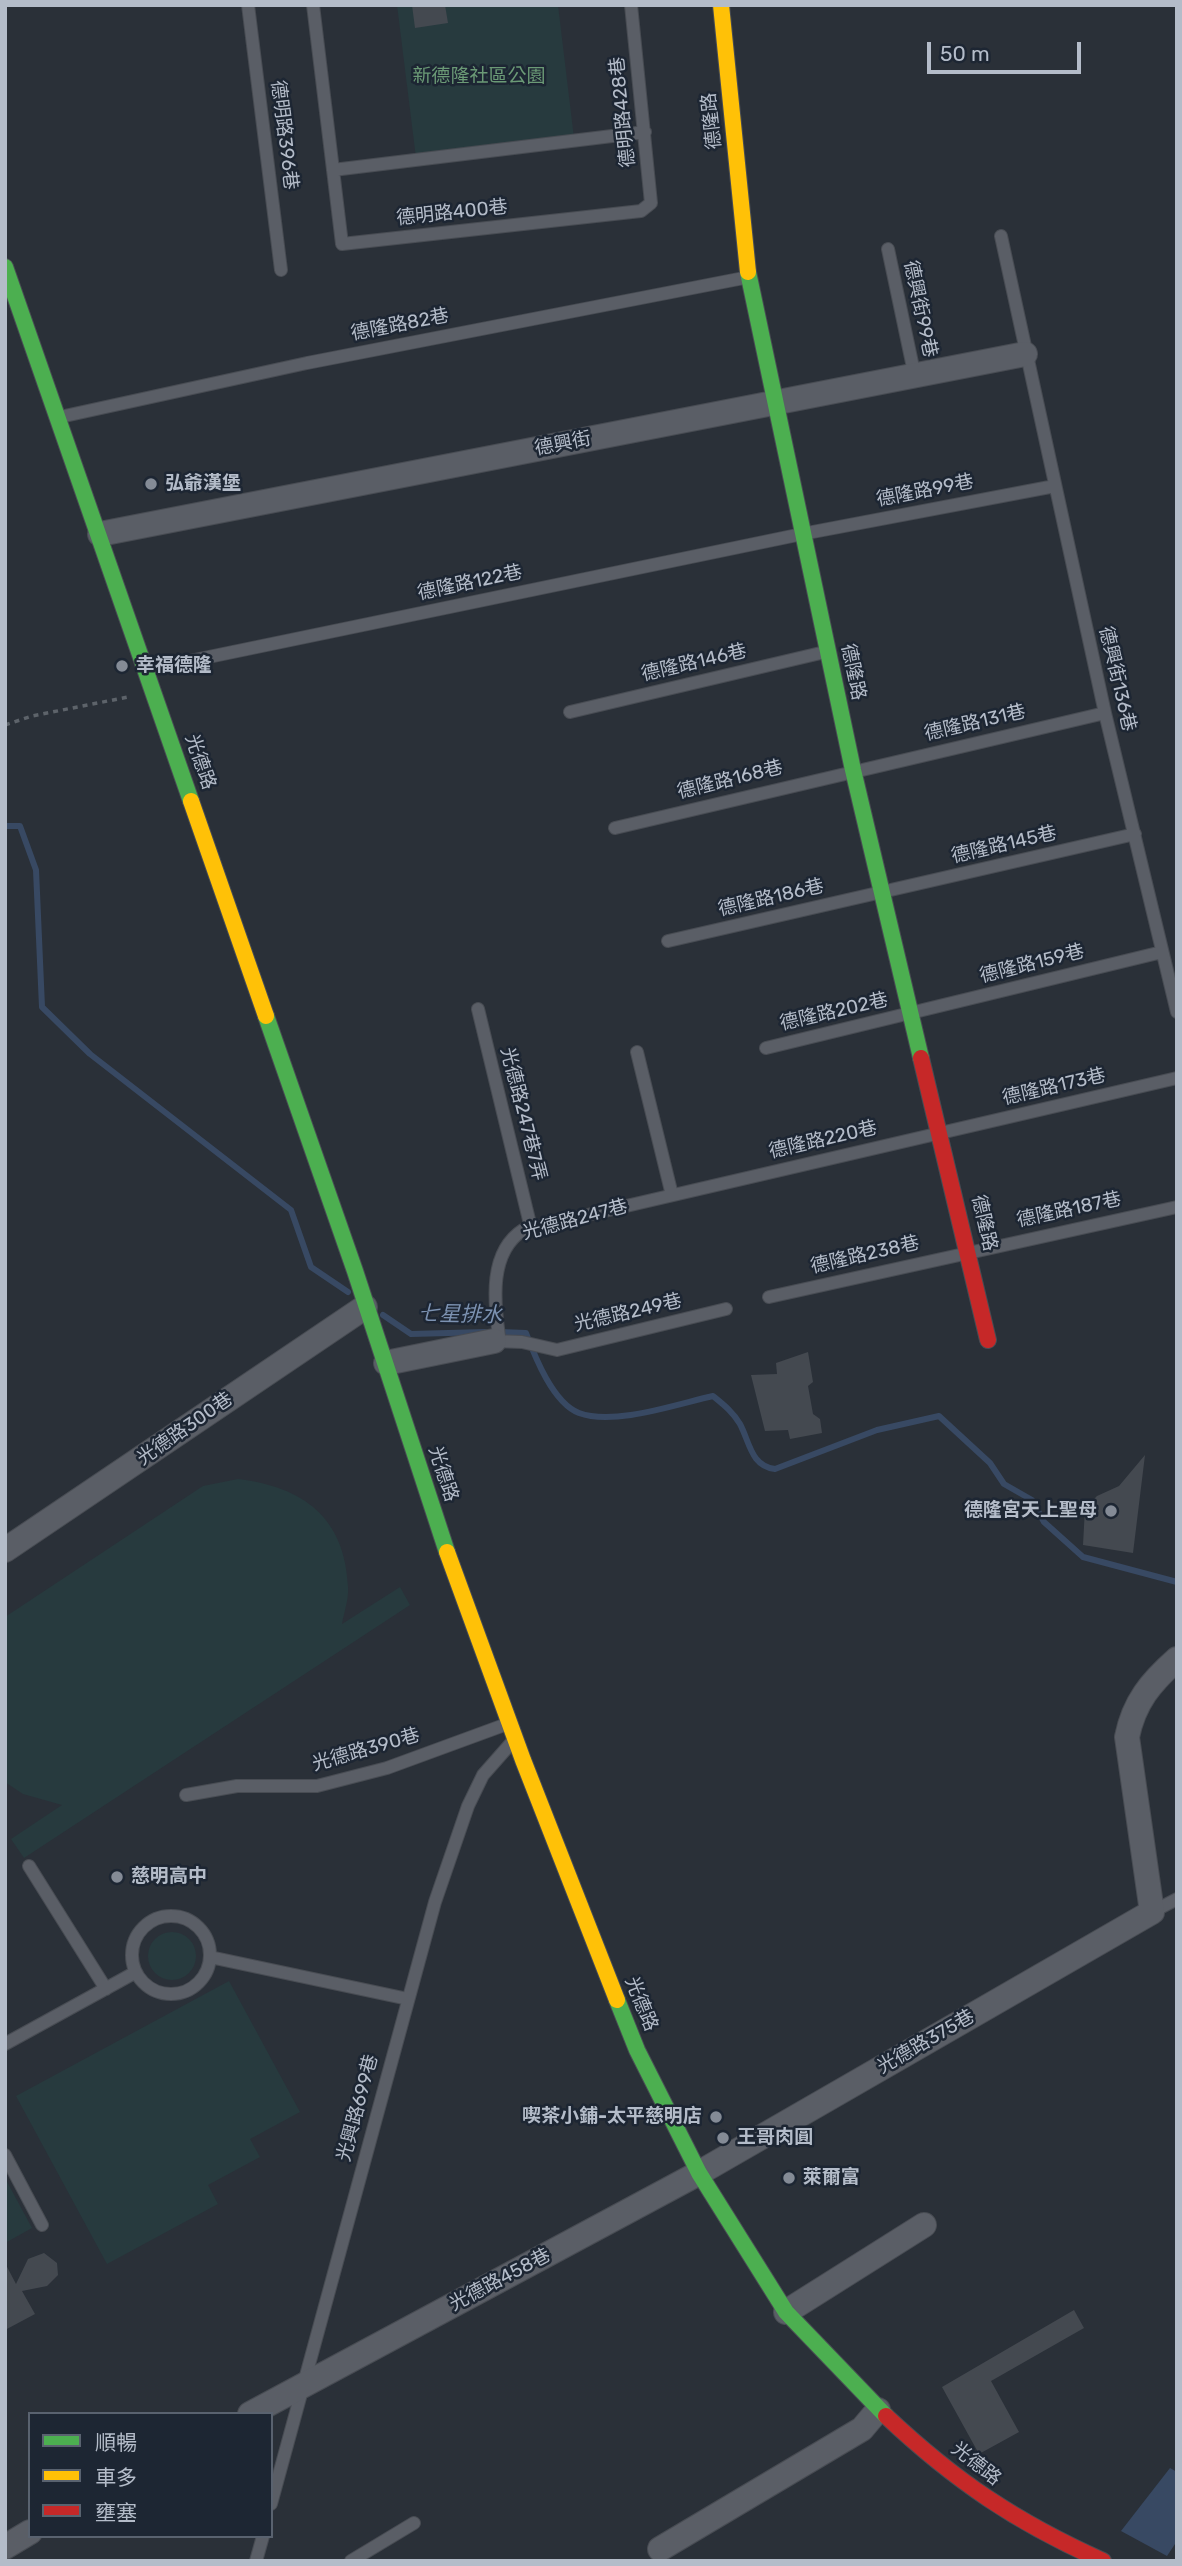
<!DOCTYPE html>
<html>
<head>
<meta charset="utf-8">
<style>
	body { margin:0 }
	#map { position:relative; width:1182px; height:2566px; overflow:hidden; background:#2a3038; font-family:Rubik,"Noto Sans TC",sans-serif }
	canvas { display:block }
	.frame { position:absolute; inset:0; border:7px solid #b4bcc9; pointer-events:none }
	.legend { position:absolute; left:28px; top:2412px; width:245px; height:126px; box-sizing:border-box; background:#1d2633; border:2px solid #59626f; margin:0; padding:9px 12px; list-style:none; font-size:21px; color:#b4bcc9 }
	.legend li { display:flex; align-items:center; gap:14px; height:35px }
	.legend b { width:35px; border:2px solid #59626f }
	.scale { position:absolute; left:927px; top:42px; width:154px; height:32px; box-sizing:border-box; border:4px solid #b4bcc9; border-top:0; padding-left:9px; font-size:21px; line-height:24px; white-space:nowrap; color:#b4bcc9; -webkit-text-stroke:5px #1d2633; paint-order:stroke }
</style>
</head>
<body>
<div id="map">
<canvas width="1182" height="2566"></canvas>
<div class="frame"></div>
<ul class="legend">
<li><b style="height:9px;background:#4caf50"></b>順暢</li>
<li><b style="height:9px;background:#ffc107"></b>車多</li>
<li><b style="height:9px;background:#c62828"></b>壅塞</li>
</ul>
<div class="scale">50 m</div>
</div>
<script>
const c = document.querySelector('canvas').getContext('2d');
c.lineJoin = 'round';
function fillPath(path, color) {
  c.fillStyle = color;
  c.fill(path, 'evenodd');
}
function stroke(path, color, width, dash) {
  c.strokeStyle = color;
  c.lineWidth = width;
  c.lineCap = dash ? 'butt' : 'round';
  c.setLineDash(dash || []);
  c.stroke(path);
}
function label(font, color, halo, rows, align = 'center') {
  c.font = font + ' Rubik,"Noto Sans TC",sans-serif';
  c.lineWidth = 5;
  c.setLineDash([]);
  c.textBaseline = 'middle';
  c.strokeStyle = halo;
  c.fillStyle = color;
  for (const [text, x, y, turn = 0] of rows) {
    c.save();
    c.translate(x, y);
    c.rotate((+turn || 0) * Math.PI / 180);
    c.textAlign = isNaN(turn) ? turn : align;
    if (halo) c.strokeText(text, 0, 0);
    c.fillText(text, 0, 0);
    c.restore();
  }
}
const green = new Path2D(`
	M397,5h161l16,133 -158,20z
	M238,1479c65,8 107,38 110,108 1,12 -4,25 -6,37l58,-37 10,18 -386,253 -13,-19 51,-34 -39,-11 -18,-12v-165l198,-131z
	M148 1956a24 24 0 1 1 48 0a24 24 0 1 1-48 0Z
	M229,1981l71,131 -50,27 10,18 -52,28 10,19 -111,60 -91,-168z
	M5,2178l27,50 -27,15z`);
const water = new Path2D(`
	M1170,2468l7,4v69l-10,15 -46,-25z`);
const stream = new Path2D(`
	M5,826h15l16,44 6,137 48,47 201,156 20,57 37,25
	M383,1315l28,19 74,-2
	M500,1332l26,1c9,24 27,70 53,80 35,13 98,-9 134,-17 11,9 20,16 27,28 10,19 11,42 35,45l102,-39 62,-14 51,47 14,21 28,16 12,22 39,35 94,25`);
const building = new Path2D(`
	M412,5h33l3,18 -33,5z
	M808,1352l5,30 -5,4 5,28 7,5 2,14 -32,6 -2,-9 -23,1 -14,-56 26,-1 -1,-11z
	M1145,1455l-12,98 -50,-8 2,-37 12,-12 22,-10z
	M44,2253l13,10 1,12 -11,11 -25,5 13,23 -30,16v-67l11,21 12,-25z
	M1074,2310l10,18 -93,53 28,51 -40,22 -37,-67z`);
const path = new Path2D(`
	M5,725l27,-9 96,-19`);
const lane = new Path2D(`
	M248,5l33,265
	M313,5l29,239 299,-33 10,-8 -20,-198
	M333,170l312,-38
	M1001,236l104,477 72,299
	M888,249l27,128
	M60,417l247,-54 442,-86
	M146,670l656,-136 253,-48
	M570,712l255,-60
	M615,828l490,-115
	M668,941l467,-107
	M478,1009l53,219
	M766,1048l396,-96
	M637,1052l35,143
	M769,1297l408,-90
	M494,1341l5,-5c-5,-35 -10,-84 24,-106l654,-152
	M494,1341l28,1 35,8 169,-41
	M186,1795l51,-9h80l70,-18 120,-44
	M29,1866l77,123
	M1152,1912l25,-13
	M132 1955a39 39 0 1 1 78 0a39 39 0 1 1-78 0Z
	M210,1957l198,42
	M5,2044l131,-72
	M5,2155l37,70
	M271,2504l164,-602 33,-96 15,-31 30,-34
	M256,2561l7,-25
	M351,2561l63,-38`);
const street = new Path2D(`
	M100,534l925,-180
	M386,1363l108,-22
	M5,1550l360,-243
	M786,2312l138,-87
	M250,2414l449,-241 453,-261 -25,-175c7,-35 24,-55 50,-78
	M5,2547l25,-15
	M660,2549l202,-120 16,-19`);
const fast = new Path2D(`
	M5,267l186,534
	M748,272l105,498 68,288
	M266,1016l89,255 92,281
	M617,2000l20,50 62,123 87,139 100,104`);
const slow = new Path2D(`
	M721,5l27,267
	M191,801l75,215
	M447,1552l76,208 94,240`);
const jam = new Path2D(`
	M921,1058l67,282
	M886,2416c69,65 130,106 217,145`);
const markers = [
	[151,484,7,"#848b96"],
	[122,666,7,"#848b96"],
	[1111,1511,7,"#848b96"],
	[117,1877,7,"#848b96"],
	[716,2117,7,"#848b96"],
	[723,2138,7,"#848b96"],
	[789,2178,7,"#848b96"]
];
const parkNames = [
	["新德隆社區公園",479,77]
];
const streetNames = [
	["德明路428巷",623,112,-96],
	["德隆路",712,121,-96],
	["德明路396巷",284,135,83],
	["德明路400巷",452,213,-6],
	["德興街99巷",920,309,78],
	["德隆路82巷",400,325,-11],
	["德興街",563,444,-11],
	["德隆路99巷",925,491,-11],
	["德隆路122巷",470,583,-12],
	["德隆路146巷",694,663,-13],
	["德隆路",853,672,78],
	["德興街136巷",1117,679,77],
	["德隆路131巷",975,723,-13],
	["光德路",200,762,71],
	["德隆路168巷",730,780,-14],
	["德隆路145巷",1004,845,-13],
	["德隆路186巷",771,898,-13],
	["德隆路159巷",1032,964,-14],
	["德隆路202巷",834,1012,-13],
	["德隆路173巷",1054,1087,-13],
	["光德路247巷7弄",523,1114,76],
	["德隆路220巷",823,1140,-13],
	["德隆路187巷",1069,1210,-12],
	["光德路247巷",575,1220,-15],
	["德隆路",984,1223,77],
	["德隆路238巷",865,1255,-13],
	["光德路249巷",628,1313,-13],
	["光德路300巷",185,1429,-35],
	["光德路",443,1474,72],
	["光德路390巷",366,1750,-16],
	["光德路",641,2004,68],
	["光德路375巷",926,2042,-30],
	["光興路699巷",358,2108,-75],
	["光德路458巷",500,2280,-28],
	["光德路",976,2464,38]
];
const poiNames = [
	["弘爺漢堡",165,484],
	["幸福德隆",136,666],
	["德隆宮天上聖母",1097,1511,"right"],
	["慈明高中",131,1877],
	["喫茶小鋪-太平慈明店",702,2117,"right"],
	["王哥肉圓",737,2138],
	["萊爾富",803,2178]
];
const waterNames = [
	["七星排水",460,1315,1]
];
fillPath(green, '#273a3e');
fillPath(water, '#384963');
stroke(stream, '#384963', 6);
fillPath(building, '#444950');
stroke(lane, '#484c53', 14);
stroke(street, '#484c53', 26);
stroke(fast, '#484c53', 18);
stroke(slow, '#484c53', 18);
stroke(jam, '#484c53', 18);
stroke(path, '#5d636a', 3.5, [5, 5]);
stroke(lane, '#5a5e66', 12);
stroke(street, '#5a5e66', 24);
stroke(fast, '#4caf50', 16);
stroke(slow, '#ffc107', 16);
stroke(jam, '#c62828', 16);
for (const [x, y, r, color] of markers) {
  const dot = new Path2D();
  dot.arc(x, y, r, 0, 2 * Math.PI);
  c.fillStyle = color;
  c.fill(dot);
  stroke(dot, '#1d2633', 2.5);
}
label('19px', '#6b9a76', '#1d2633', parkNames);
label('19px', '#b4bcc9', '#1d2633', streetNames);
label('bold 19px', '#b4bcc9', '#1d2633', poiNames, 'left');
label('italic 21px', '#7c92b1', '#1d2633', waterNames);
</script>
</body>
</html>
